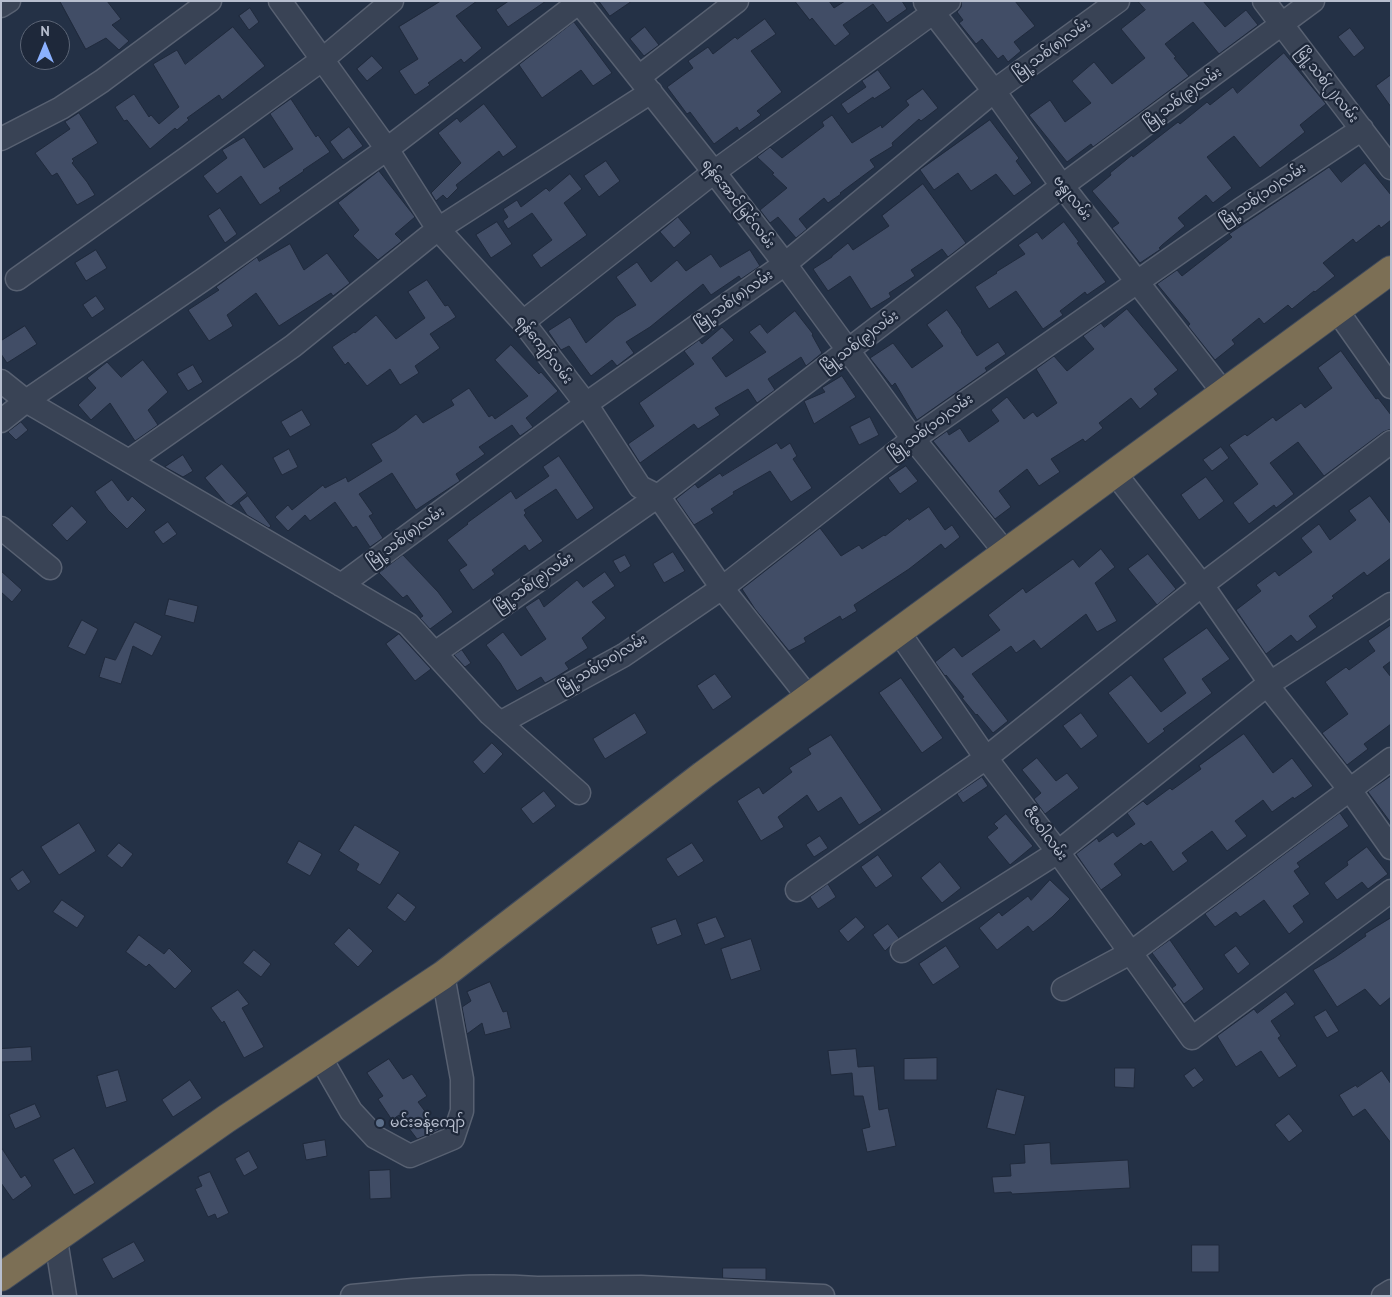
<!DOCTYPE html>
<html>
<head>
<meta charset="utf-8">
<style>
	body { margin:0 }
	#map { position:relative; width:1392px; height:1297px; overflow:hidden; background:#243146; font-family:"PT Sans",sans-serif }
	canvas { display:block }
	.frame { position:absolute; inset:0; border:2px solid #b7bece; pointer-events:none }
	.north { position:absolute; left:20px; top:20px; width:50px; height:50px; box-sizing:border-box; background:#1e283a; border:1px solid #5b6475; border-radius:50%; rotate:0deg; font-size:14px; font-weight:700; line-height:20px; text-align:center; color:#b7bece }
	.north::after { content:''; display:block; margin:auto; width:18px; height:22px; background:#8bb1ff; clip-path:polygon(50% 0,100% 100%,50% 72%,0 100%) }
</style>
</head>
<body>
<div id="map">
<canvas width="1392" height="1297"></canvas>
<div class="frame"></div>
<div class="north">N</div>
</div>
<script>
const c = document.querySelector('canvas').getContext('2d');
c.lineJoin = 'round';
function fillPath(path, color) {
  c.fillStyle = color;
  c.fill(path, 'evenodd');
}
function stroke(path, color, width, dash) {
  c.strokeStyle = color;
  c.lineWidth = width;
  c.lineCap = dash ? 'butt' : 'round';
  c.setLineDash(dash || []);
  c.stroke(path);
}
function label(font, color, halo, rows, align = 'center') {
  c.font = font + ' "PT Sans","Noto Sans Myanmar",sans-serif';
  c.lineWidth = 4.5;
  c.setLineDash([]);
  c.textBaseline = 'middle';
  c.strokeStyle = halo;
  c.fillStyle = color;
  for (const [text, x, y, turn = 0] of rows) {
    c.save();
    c.translate(x, y);
    c.rotate((+turn || 0) * Math.PI / 180);
    c.textAlign = isNaN(turn) ? turn : align;
    if (halo) c.strokeText(text, 0, 0);
    c.fillText(text, 0, 0);
    c.restore();
  }
}
const building = new Path2D(`
	M60,1h47l14,18 -9,6 17,16 -10,9 -13,-12 -20,11z
	M441,1h36l-21,15 26,32 -18,15 -3,-4 -33,24 2,2 -15,10 -16,-24 19,-12 -19,-32z
	M509,1h37l-38,26 -12,-17z
	M599,1h33l-22,15z
	M795,1h34l5,7 11,-7h57l5,8 -20,14 -14,-19 -30,21 7,9 -15,12 -23,-28 -2,2z
	M962,1h53l20,25 -21,16 7,9 -13,11 -5,-7 -5,4 -16,-20 -6,5 -17,-21 4,-3 -6,-8 4,-5z
	M1138,1h65l22,26 21,-17 12,15 -39,29 -26,-32 -28,22 11,13 -2,1 15,18 -96,71 -2,-3 -24,18 -38,-47 21,-15 15,22 26,-19 -19,-22 22,-19 18,22 33,-26 -24,-29 24,-19z
	M250,8l9,14 -10,8 -10,-14z
	M765,19l11,15 -25,17 31,41 -25,19 4,4 -22,16 -2,-4 -23,17 -24,-32 -3,2 -20,-27 26,-19 -5,-7 20,-14 5,7 22,-17 2,2z
	M574,22l38,51 -19,13 -12,-16 -39,28 -23,-33z
	M233,27l32,39 -43,34 -3,-5 -32,23 2,2 -12,10 -2,-2 -25,21 -23,-29 -3,1 -9,-14 19,-13 15,23 2,-2 8,9 20,-17 -26,-43 24,-14 8,14z
	M645,27l14,18 -15,11 -14,-17z
	M1350,28l15,20 -11,9 -16,-20z
	M1284,53l42,51 -26,21 5,7 -45,36 -26,-32 -27,21 25,31 -19,15 -7,-8 -28,23 7,8 -23,19 -3,3 2,1 -21,14 -28,-35 7,-5 -27,-32 19,-16 -1,-2 22,-18 1,2 45,-35 2,2 27,-22 3,3 23,-18 4,6z
	M372,56l11,12 -16,13 -10,-12z
	M878,70l13,18 -17,11 -1,-2 -25,17 -7,-10 25,-17 -4,-6z
	M1391,75v32l-15,-21z
	M923,89l15,19 -17,13 -2,-2 -27,24 1,3 -23,14 5,7 -35,26 1,1 -13,9 -4,-5 -25,21 8,10 -11,9 -18,-21 -8,6 -10,-13 27,-22 -15,-14 2,-1 -17,-16 13,-10 12,11 42,-32 -2,-4 10,-7 20,28 29,-18 1,3 27,-23 -3,-4z
	M291,99l25,38 2,-2 12,17 -27,18 1,1 -25,17 2,3 -21,14 -19,-29 -24,18 -14,-18 24,-18 -5,-8 22,-13 20,31 29,-19 -23,-35z
	M484,104l33,43 -14,10 -4,-6 -43,34 2,3 -11,11 -4,-4 -7,6 -5,-8 30,-30 -23,-30 19,-15 3,4z
	M79,113l19,30 -26,16 2,2 -2,2 15,19 8,13 -18,10 -20,-32 -5,3 -17,-23 35,-24 -5,-7z
	M990,120l29,38 -3,3 16,22 -18,13 -18,-22 -25,17 -13,-18 -24,17 -14,-20z
	M349,127l14,19 -20,14 -13,-18z
	M606,161l14,20 -21,16 -15,-21z
	M1365,163l26,32v25l-10,8 -2,-3 -23,18 -3,-4 -30,24 12,13 -20,16 -1,-1 -22,18 -4,-4 -24,19 -5,-6 -27,22 3,4 -20,16 -27,-34 2,-2 -33,-40 20,-14 5,6 50,-39 -3,-3 100,-67 12,15z
	M379,171l36,46 -20,17 7,7 -24,19 -25,-24 6,-6 -21,-27z
	M570,174l12,15 -18,14 23,32 -46,33 -9,-13 20,-15 -20,-27 -24,16 -5,-8 5,-4 -5,-8 14,-9 4,7 25,-19 3,3z
	M923,184l43,59 -18,14 -6,-8 -31,21 4,6 -26,17 2,4 -20,12 -21,-33 -22,15 -15,-22 19,-12v-1l16,-13 5,7 36,-24 -7,-10z
	M220,208l17,26 -12,9 -17,-27z
	M678,217l13,16 -17,15 -14,-16z
	M497,222l15,22 -21,14 -15,-23z
	M1064,222l15,20 -2,1 29,39 -19,13 -2,-3 -25,19 3,4 -20,14 -27,-38 -27,18 -14,-22 22,-14 -1,-1 29,-18 -7,-9 19,-13 5,7z
	M290,244l14,26 23,-17 23,30 -17,13 -2,-3 -52,33 -23,-33 -29,22 6,11 -24,15 -21,-31 31,-20 -3,-3 41,-30 2,4z
	M96,250l11,18 -21,13 -11,-18z
	M750,250l10,16 -19,13 -2,-3 -28,19 -8,-11 -53,43 -24,15 8,11 -17,13 -5,-6 -21,16 -22,-30 -8,4 -13,-19 22,-14 16,26 30,-26 20,-12 -20,-28 21,-15 14,20 26,-22 9,11 25,-17 9,13z
	M427,280l18,26 3,-1 8,12 -26,17 10,14 -25,18 4,7 -19,12 -10,-16 -23,17 -19,-24 -3,3 -13,-18 22,-15 1,1 21,-18 20,24 29,-21 -17,-26z
	M96,296l9,13 -13,9 -9,-13z
	M1127,309l51,61 -24,19 4,5 -18,15 -9,-11 -32,25 4,5 -18,14 -2,-3 -32,20 9,13 -21,14 -12,-17 -28,22 12,16 -16,12 -62,-78 14,-10 2,4 11,-7 9,14 30,-21 -8,-11 16,-13 17,22 9,-7 4,5 20,-14 -21,-34 18,-13 13,15 27,-22 -11,-13 18,-13 3,4z
	M947,310l15,21 -1,1 16,24 21,-14 8,12 -21,14 2,3 -70,49 -22,-37 -3,3 -22,-28 23,-15 19,25 31,-22 -16,-21z
	M795,311l18,23 -1,1 10,18 -16,13 -5,-9 -33,22 7,11 -18,13 -9,-14 -33,19 5,7 -22,14 -4,-5 -54,39 -12,-19 26,-18 -15,-23 55,-39 -10,-13 15,-11 3,4 20,-17 12,13 -22,18 14,19 40,-25 -17,-20 11,-8 7,9z
	M25,326l12,18 -30,19 -6,-9v-13z
	M511,345l28,29 2,-2 17,19 -32,27 7,9 -13,9 -8,-11 -33,22 6,7 -29,20 4,7 -44,29 -24,-37 -33,21 14,20 -4,2 14,22 -13,9 -14,-21 -3,2 -18,-26 -25,19 -5,-6 -17,16 -13,-14 13,-12 4,5 31,-25 2,3 21,-11 2,5 34,-21 -11,-17 25,-14 20,-16 7,9 31,-18 -3,-5 18,-12 20,29 3,-2 3,4 33,-23 -33,-36z
	M1341,351l35,48 2,-1 13,17v14l-8,3 -59,44 -26,-34 -28,21 24,31 -18,14 -2,-3 -25,19 -16,-21 25,-19 -29,-39 16,-11 2,2 26,-19 3,4 25,-18 4,5 27,-20 -14,-20z
	M143,360l25,32 -20,18 10,15 -23,16 -25,-38 -19,17 -13,-15 18,-17 -9,-10 20,-16 14,15z
	M193,365l10,17 -15,9 -11,-17z
	M842,376l14,21 -42,27 -10,-23 21,-9 -3,-4z
	M302,410l9,15 -21,12 -9,-15z
	M870,417l9,18 -20,10 -9,-18z
	M21,422l7,8 -12,10 -8,-8z
	M777,443l4,6 9,-6 7,13 -4,3 19,29 -21,14 -21,-31 -37,21 1,2 -23,15 3,4 -20,12 -18,-26 19,-15 3,4 22,-15 2,3z
	M1221,447l8,11 -17,13 -9,-11z
	M289,449l9,18 -16,8 -9,-17z
	M183,455l10,16 -10,6 -18,-10z
	M559,456l35,52 -17,12 -21,-31 -32,21 2,3 -2,2 19,26 -14,10 -4,-6 -33,25 3,4 -22,16 -14,-20 8,-5 -20,-25 21,-16 -1,-1 44,-32 5,8 33,-23 -6,-9z
	M222,464l25,29 -16,13 -5,-3 -21,-25z
	M906,466l12,15 -18,13 -12,-16z
	M1206,477l18,24 -25,19 -18,-25z
	M112,480l16,21 4,-5 14,14 -19,19 -19,-19 -13,-18z
	M248,496l23,30 -2,2 -22,-13 -8,-12z
	M1370,496l21,28v34l-24,18 -3,-4 -32,24 2,2 -25,18 8,11 -20,15 -6,-7 -25,19 -30,-44 25,-19 -5,-6 19,-14 4,5 33,-24 -11,-14 18,-14 11,16 26,-20 -7,-9z
	M72,506l15,16 -20,19 -15,-16z
	M929,507l16,23 7,-5 8,12 -15,12 -4,-5 -32,25 -55,36 3,6 -15,9 -2,-4 -36,22 2,4 -17,9 -34,-42 -13,-20 78,-61 21,28 18,-11 3,4 22,-14 1,1 23,-18 1,2z
	M168,522l9,12 -14,10 -9,-12z
	M1101,549l14,18 -20,16 22,38 -20,11 -11,-18 -45,35 -7,-9 -18,13 -5,-7 -39,28 36,47 -15,12 -16,-19 -1,1 -14,-17 2,-1 -18,-22 -1,1 -10,-14 19,-15 8,10 38,-27 -12,-15 35,-27 3,5 47,-34 6,8z
	M673,552l12,19 -21,12 -11,-19z
	M1148,554l28,35 -19,16 -29,-36z
	M403,555l35,37 15,20 -23,17 -10,-11 3,-2 -16,-21 -4,3 -24,-25z
	M625,555l6,11 -11,7 -7,-12z
	M1,571l21,19 -10,12 -11,-10z
	M605,572l10,14 -23,16 14,16 -24,20 6,10 -23,15 4,6 -13,8 -11,6 -4,-6 -24,14 -17,-28 -14,-18 17,-13 18,24 25,-17 -21,-32 14,-9 5,9 33,-27 6,7z
	M169,599l29,7 -4,17 -29,-8z
	M82,620l16,9 -13,26 -17,-8z
	M135,622l27,14 -10,20 -19,-10 -12,38 -22,-7 6,-20 10,3z
	M1391,625v36l-8,6 8,10v47l-27,20 4,5 -21,16 -25,-32 26,-19 -23,-32 21,-15 3,3 26,-19 -7,-10z
	M1207,628l23,31 -28,20 10,14 -49,36 2,2 -17,13 -40,-51 23,-18 30,37 25,-19 -23,-34z
	M399,634l32,35 -16,12 -29,-37z
	M462,650l9,13 -6,4 -11,-12z
	M715,674l17,23 -19,13 -16,-24z
	M901,678l42,60 -21,15 -43,-60z
	M635,713l12,20 -42,26 -12,-20z
	M1081,713l17,23 -17,13 -18,-23z
	M1244,734l29,39 19,-15 21,28 -19,13 -1,-2 -21,15 -9,-12 -28,21 12,15 -20,15 -15,-20 -30,22 6,8 -15,11 -22,-31 -7,5 -3,-3 -27,21 8,11 -21,15 -25,-36 21,-16 2,4 14,-10 4,5 18,-13 -8,-11 16,-12 4,4 23,-17 2,2 29,-21 -2,-3z
	M831,735l51,75 -23,15 -18,-28 -23,15 -11,-17 -29,22 6,10 -23,14 -24,-40 22,-14 4,7 29,-22 -3,-4 22,-14 -3,-5z
	M492,743l11,11 -19,20 -11,-12z
	M1037,758l19,23 11,-8 12,15 -34,26 -11,-15 7,-6 -19,-23z
	M1391,776v47l-23,-31z
	M982,777l6,9 -25,17 -6,-9z
	M544,791l12,15 -23,18 -12,-15z
	M1340,813l9,13 -52,37 3,4 -6,4 16,23 -17,12 11,16 -15,12 -25,-34 -24,17 -4,-5 -21,15 -10,-13z
	M1006,814l27,32 -23,19 -23,-28 11,-9 -4,-4z
	M79,823l17,28 -37,24 -18,-28z
	M355,825l45,27 -20,33 -24,-15 3,-6 -20,-13z
	M820,836l8,12 -14,9 -8,-12z
	M299,841l23,13 -12,22 -23,-13z
	M119,843l14,11 -11,14 -15,-12z
	M692,843l12,18 -26,16 -12,-18z
	M1367,847l21,27 -20,15 -6,-7 -25,18 -13,-17 24,-18 -1,-3z
	M878,855l15,21 -17,12 -15,-21z
	M940,862l21,26 -19,15 -21,-25z
	M23,870l8,12 -13,9 -8,-12z
	M1050,880l20,19 -18,18 -19,15 -5,-6 -31,24 -18,-22 20,-16 3,4 26,-20 3,4z
	M828,884l8,13 -18,12 -8,-12z
	M398,893l18,14 -11,15 -18,-14z
	M62,900l23,16 -8,12 -24,-16z
	M716,917l9,20 -20,8 -8,-21z
	M856,917l9,10 -17,15 -9,-11z
	M1391,918v79l-11,9 -15,-17 -28,18 -24,-37 21,-12 32,-22 -1,-2z
	M676,919l6,16 -25,10 -6,-17z
	M888,924l11,14 -14,13 -12,-16z
	M349,928l24,23 -15,16 -24,-23z
	M139,935l25,19 5,-6 23,23 -17,18 -26,-25 -3,3 -20,-15z
	M751,939l10,31 -30,10 -10,-31z
	M1170,940l34,49 -20,15 -12,-16 4,-3 -24,-32z
	M946,946l14,21 -27,18 -14,-21z
	M1236,946l14,18 -12,10 -14,-19z
	M254,950l17,14 -10,13 -18,-14z
	M490,982l13,30 4,-1 4,17 -26,7 -3,-12 -15,11 -5,-27 9,-6 -4,-9z
	M238,990l11,14 -7,4 22,39 -20,11 -20,-37 -2,2 -11,-15z
	M1286,992l9,12 -24,17 10,15 -3,2 19,28 -18,12 -18,-27 -25,16 -19,-31 37,-27 3,4z
	M1326,1010l13,21 -12,7 -13,-21z
	M31,1047l1,14 -31,1v-13z
	M856,1049l2,18 16,-1 5,44 9,-2 8,38 -29,6 -5,-23 8,-2 -7,-31h-9l-2,-23 -21,2 -3,-24z
	M937,1058v22h-33v-21z
	M389,1059l14,20 9,-5 15,22 -9,6 21,28 -22,9 -18,-24 -7,5 -14,-21 5,-3 -16,-23z
	M1115,1068h20l-1,20 -19,-1z
	M1195,1068l9,12 -11,8 -9,-12z
	M118,1070l9,31 -21,7 -9,-32z
	M1382,1071l9,13v59l-26,-34 -12,8 -14,-22 17,-10 1,2z
	M190,1080l12,18 -29,19 -11,-17z
	M997,1089l28,7 -10,39 -28,-7z
	M35,1104l6,13 -26,12 -6,-14z
	M1289,1114l14,17 -14,11 -14,-17z
	M325,1140l2,16 -21,4 -3,-16z
	M1050,1143l1,21 77,-4 2,28 -118,6 -1,-2 -17,1 -2,-16 19,-1 -1,-12 15,-1 -1,-18z
	M1,1147l20,31 4,-3 7,11 -19,14 -12,-17z
	M74,1148l21,35 -21,12 -21,-35z
	M249,1151l9,17 -14,8 -9,-17z
	M390,1170l1,28 -21,1 -1,-28z
	M210,1172l19,41 -12,6 -2,-5 -7,3 -13,-28 7,-3 -4,-9z
	M134,1242l11,19 -32,18 -11,-20z
	M1192,1245h27v27h-27z
	M723,1268h43v12l-43,-2z`);
const minor = new Path2D(`
	M280,1l107,148 51,80 85,93 63,82 54,83 18,9 64,92 87,110
	M578,1l136,171 71,92 122,167 98,121
	M1264,1l127,167
	M925,2l69,89 63,88 166,213
	M1,6l8,-5
	M639,77l98,-76
	M1,139l60,-31 41,-27 108,-80
	M17,279l170,-121 136,-99 69,-58
	M1336,309l55,78
	M523,322l191,-150 235,-171
	M1,381l25,20 382,223 82,90 89,79
	M1,421l25,-20 178,-122 183,-130 191,-146
	M129,461l164,-115 145,-117 213,-137
	M1114,472l88,113 64,92 1,8 83,105 41,58
	M1,528l49,40
	M341,585l245,-181 199,-140 209,-173 124,-90
	M898,631l88,127 72,94 134,186 199,-147
	M435,653l223,-157 404,-310 251,-185
	M500,723l124,-68 98,-67 191,-149 327,-229 122,-81
	M797,890l189,-132 216,-173 189,-143
	M902,951l156,-99 209,-167 124,-81
	M1063,989l69,-37 259,-193
	M320,1057l31,54 24,26 35,19 43,-18 9,-27v-32l-19,-104
	M56,1240l9,56
	M352,1296c62,-7 123,-12 185,-8
	M537,1296v-8l104,-1 182,9
	M1383,1296l8,-5`);
const highway = new Path2D(`
	M1,1277l225,-158 217,-144 260,-200 688,-505`);
const markers = [
	[380,1123,5,"#5c6f8a"]
];
const streetNames = [
	["မြို့သစ်(၈)လမ်း",1052,49,-36],
	["မြို့သစ်(၂)လမ်း",1327,85,52],
	["မြို့သစ်(၉)လမ်း",1183,98,-36],
	["မြို့သစ်(၁၀)လမ်း",1263,195,-34],
	["ဗန္ဓုလမ်း",1072,198,52],
	["ရန်အောင်မြင်လမ်း",738,204,52],
	["မြို့သစ်(၈)လမ်း",734,300,-35],
	["မြို့သစ်(၉)လမ်း",860,342,-37],
	["ရန်ကျော်လမ်း",544,350,52],
	["မြို့သစ်(၁၀)လမ်း",931,427,-36],
	["မြို့သစ်(၈)လမ်း",406,537,-36],
	["မြို့သစ်(၉)လမ်း",534,583,-35],
	["မြို့သစ်(၁၀)လမ်း",603,664,-31],
	["ဇီဇဝါလမ်း",1045,834,53]
];
const poiNames = [
	["မင်းခန့်ကျော်",390,1123]
];
fillPath(building, '#414d66');
stroke(building, '#202a3c', 1);
stroke(minor, '#586172', 25);
stroke(highway, '#414b5c', 30);
stroke(minor, '#394355', 22);
stroke(highway, '#7c6f55', 28);
for (const [x, y, r, color] of markers) {
  const dot = new Path2D();
  dot.arc(x, y, r, 0, 2 * Math.PI);
  c.fillStyle = color;
  c.fill(dot);
  stroke(dot, '#1e283a', 2);
}
label('14px', '#b7bece', '#1e283a', streetNames);
label('14px', '#b7bece', '#1e283a', poiNames, 'left');
</script>
</body>
</html>
